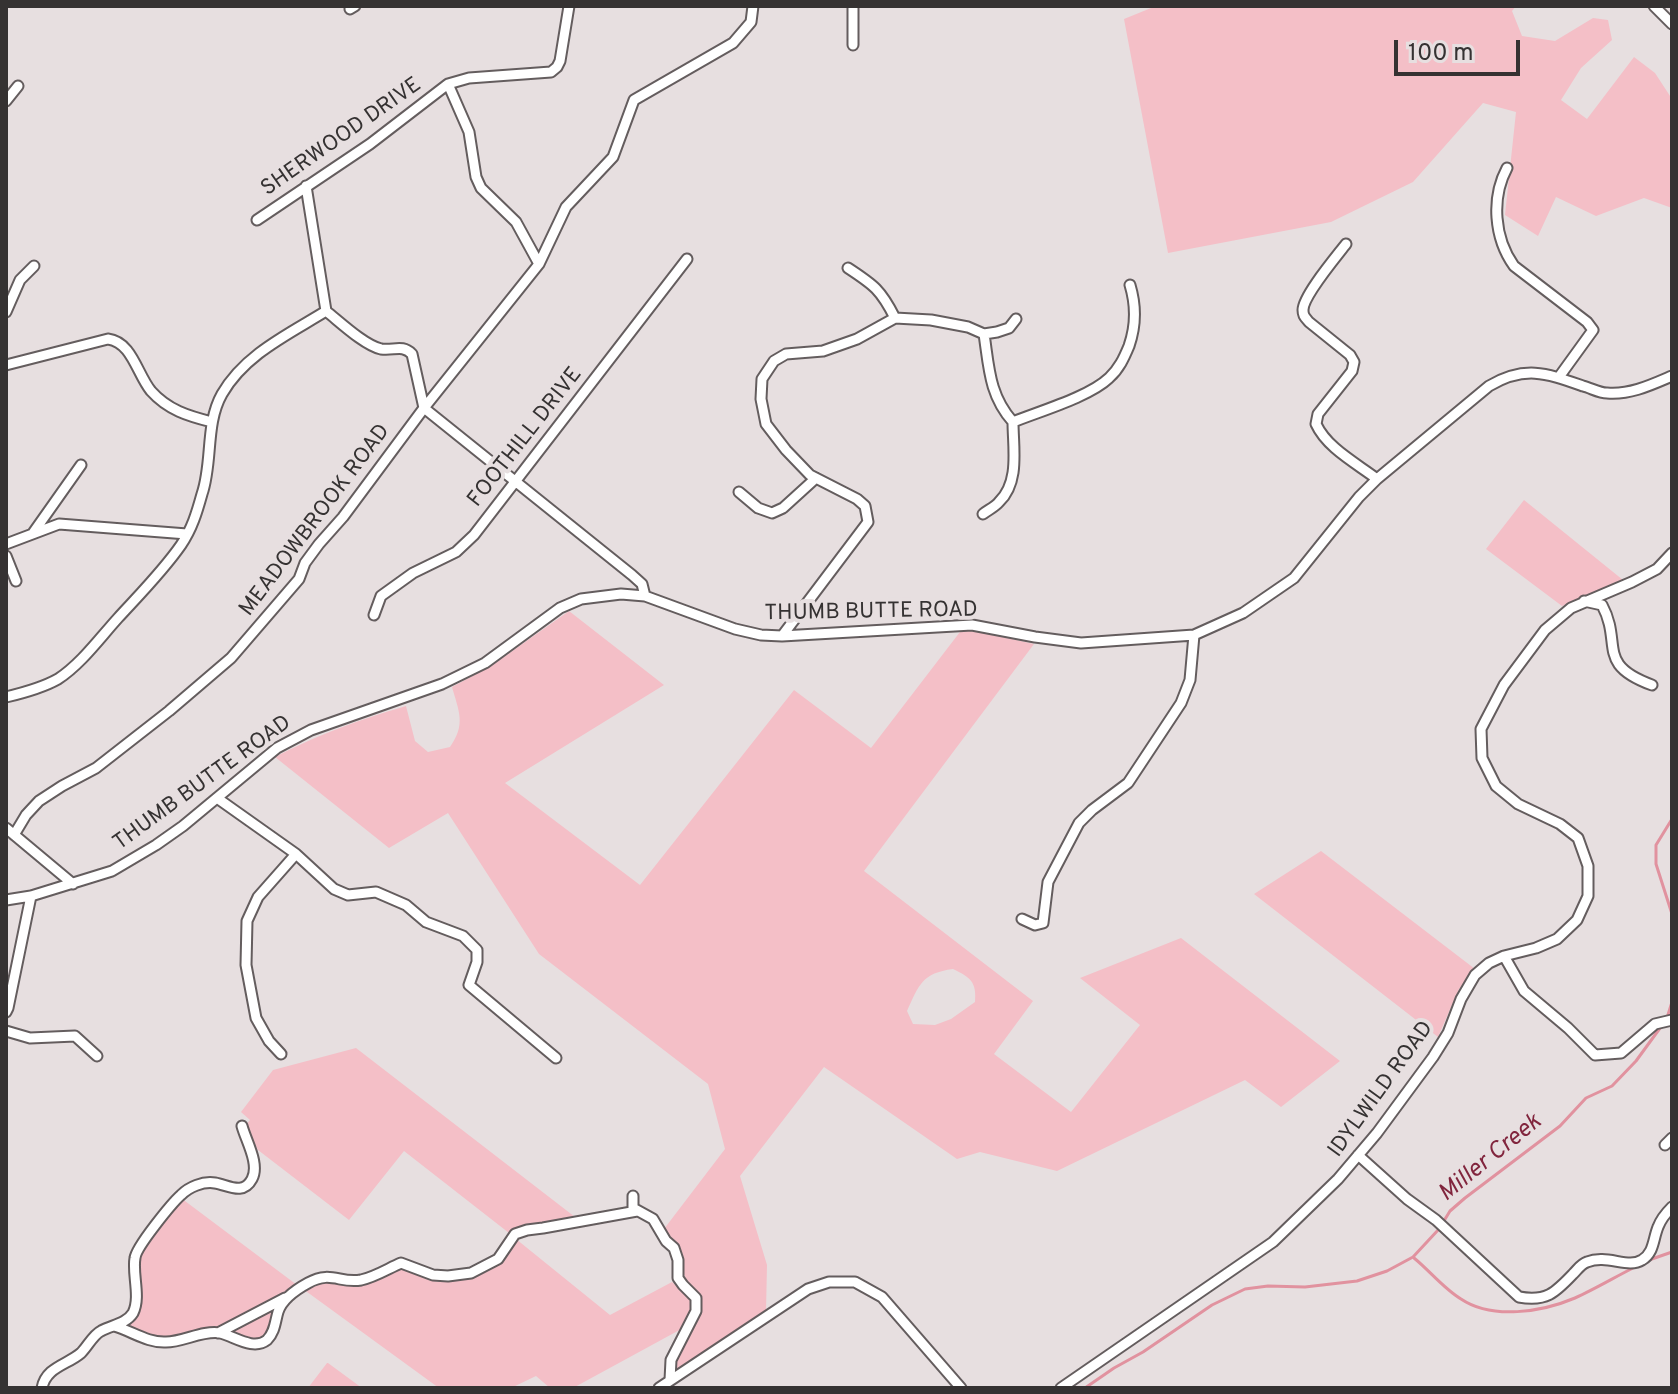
<!DOCTYPE html>
<html>
<head>
<meta charset="utf-8">
<style>
	body { margin:0 }
	#map { position:relative; width:1678px; height:1394px; overflow:hidden; background:#e7dfe0; font-family:Overpass,sans-serif }
	canvas { display:block }
	.frame { position:absolute; inset:0; border:8px solid #353232; pointer-events:none }
	.scale { position:absolute; left:1394px; top:40px; width:126px; height:36px; box-sizing:border-box; border:4px solid #353232; border-top:0; padding-left:10px; font-size:24px; line-height:28px; white-space:nowrap; color:#353232; -webkit-text-stroke:6px #e7dfe0; paint-order:stroke }
</style>
</head>
<body>
<div id="map">
<canvas width="1678" height="1394"></canvas>
<div class="frame"></div>
<div class="scale">100 m</div>
</div>
<script>
const c = document.querySelector('canvas').getContext('2d');
c.lineJoin = 'round';
function fillPath(path, color) {
  c.fillStyle = color;
  c.fill(path, 'evenodd');
}
function stroke(path, color, width, dash) {
  c.strokeStyle = color;
  c.lineWidth = width;
  c.lineCap = dash ? 'butt' : 'round';
  c.setLineDash(dash || []);
  c.stroke(path);
}
function label(font, color, halo, rows, align = 'center') {
  c.font = font + ' Overpass,sans-serif';
  c.lineWidth = 8;
  c.setLineDash([]);
  c.textBaseline = 'middle';
  c.strokeStyle = halo;
  c.fillStyle = color;
  for (const [text, x, y, turn = 0] of rows) {
    c.save();
    c.translate(x, y);
    c.rotate((+turn || 0) * Math.PI / 180);
    c.textAlign = isNaN(turn) ? turn : align;
    if (halo) c.strokeText(text, 0, 0);
    c.fillText(text, 0, 0);
    c.restore();
  }
}
const green = new Path2D(`
	M1156,6h360l-4,5 10,25 33,5 38,-23 15,2 4,20 -31,28 -20,32 26,19 47,-62 21,16 17,26v109l-28,-10 -48,18 -40,-19 -18,39 -33,-21 11,-103 -33,-9 -70,79 -82,40 -163,31 -44,-234z
	M1524,500l99,80 -61,26 -76,-57z
	M569,611l95,74 -159,98 135,102 154,-195 77,58 92,-120 71,16 -170,227 169,130 -39,53 77,58 69,-87 -60,-47 101,-40 159,123 -59,46 -36,-27 -188,91 -77,-19 -23,7 -133,-92 -84,109 27,89 -1,46 -91,60v-8l24,-49 3,-15 -16,-20 -22,-50 61,-80 -17,-65 -169,-130 -91,-141 -59,35 -114,-91c45,-23 83,-37 131,-51l9,35 13,11 22,-5c16,-23 9,-35 2,-60l39,-21zM953,969c17,8 24,13 22,33l-24,17 -16,6 -22,-1 -6,-13c12,-26 15,-38 46,-42z
	M1321,851l154,118 -16,20 -21,48 -184,-143z
	M356,1048l219,169 -46,8 -20,8 -105,-82 -55,69 -91,-70 -13,-24 5,-6 -9,-8 32,-42z
	M181,1198l116,87 -73,43 -56,11 -17,-1 -25,-13 12,-13 3,-9 -3,-47z
	M516,1239l94,76 62,-33 21,19 -1,9 -7,17 -112,61h-23l-14,-12 -25,12h-72l-136,-99 21,-9 30,4 46,-16 38,14 34,-5 29,-14z
	M274,1308c-1,20 -4,26 -23,33l-19,-9z
	M327,1363h1l34,25h-54z`);
const stream = new Path2D(`
	M1672,819l-16,26v19l16,50
	M1667,1018l5,-16
	M1414,1258c16,13 30,31 47,41 31,21 81,13 114,-1 20,-9 40,-21 60,-31
	M1649,1260l23,-8
	M1085,1388l29,-20 29,-16 69,-47 33,-16 23,-3 37,1 52,-6 30,-10 26,-14 26,-28 11,-18 15,-13 95,-72 26,-28 26,-12 24,-25 27,-37`);
const street = new Path2D(`
	M853,6v39
	M1654,6l18,18
	M350,9l5,-3
	M6,101l12,-15
	M1507,168c-16,30 -13,70 7,98l73,56 6,8 -34,47
	M306,186l20,125
	M257,220l113,-76 78,-60
	M1346,244c-10,13 -43,52 -43,66 0,6 2,7 6,12l41,33 4,7 -2,9 -34,43 -2,10c11,24 40,39 61,55
	M539,264l-23,-42 -35,-34 -5,-11 -7,-45 -21,-48 21,-6 82,-6 6,-5 3,-6 9,-55
	M848,268c26,17 33,22 47,50
	M326,311c14,11 38,34 55,38 13,2 21,-5 31,5l12,54 208,167 10,9 3,12
	M6,312l14,-32 14,-14
	M984,334c5,33 5,61 29,88
	M6,365l102,-26c24,3 29,35 43,52 17,19 37,25 61,31
	M1013,422c27,-11 76,-25 96,-44 10,-9 15,-20 20,-32 7,-20 7,-41 1,-61
	M739,492l19,16 14,5 11,-5 33,-30
	M983,514c5,-4 12,-7 16,-12 21,-20 14,-54 14,-80
	M33,533l48,-68
	M6,544l53,-20 128,10
	M6,556l10,25
	M1584,601l18,4c21,39 -7,59 50,80
	M374,615l7,-19 32,-23 43,-21 18,-17 213,-276
	M782,636l86,-114 -3,-16 -8,-7 -47,-24 -24,-25 -20,-26 -5,-25 1,-20 12,-18 12,-7 37,-3 34,-12 38,-21 36,2 37,7 16,7 13,-2 12,-4 7,-9
	M6,697c17,-4 36,-9 52,-18 23,-15 41,-40 60,-61 21,-23 45,-47 63,-73 11,-16 16,-33 21,-51 11,-32 3,-70 20,-100 23,-40 67,-60 104,-83
	M217,798l79,56 38,35 14,6 28,-3 30,13 20,17 37,14 14,14v12l-8,23 87,73
	M6,828l67,56
	M14,835l12,-20 13,-14 23,-15 34,-18 73,-57 62,-53 68,-79 6,-16 14,-19 24,-27 81,-109 115,-144 27,-57 47,-50 21,-57 99,-57 18,-21 2,-16
	M6,900l25,-4 81,-25 44,-26 27,-19 94,-78 34,-18 131,-46 43,-21 75,-55 21,-9 40,-5 24,2 90,33 26,6 21,1 190,-11 63,12 46,6 113,-8 49,-22 51,-35 65,-81 18,-18 112,-93c36,-21 57,-13 94,0 8,2 16,7 24,7 23,2 44,-8 65,-17
	M1022,919l13,6 8,-2 5,-41 31,-59 13,-13 36,-27 53,-80 9,-23 4,-45
	M1504,956l20,35 44,37 27,27 26,-2 34,-29 17,-4
	M6,1012l2,-4 23,-112
	M6,1031l24,7 45,-2 22,20
	M281,1054l-12,-13 -13,-23 -10,-53 1,-44 11,-24 38,-43
	M1665,1145l7,-7
	M1358,1155l49,44 29,21 83,77c27,5 36,-4 54,-23 5,-5 8,-10 14,-12 20,-8 41,7 55,-2 12,-7 11,-21 16,-33 3,-8 8,-14 14,-20
	M633,1196v12l20,11 13,22 8,7 4,12v18l5,7 13,13v13l-25,49 -1,20
	M114,1326c18,5 33,17 52,16 17,0 37,-12 54,-9 14,3 33,18 47,7 8,-8 8,-18 11,-28 4,-13 19,-23 30,-29 23,-13 32,1 53,-3 14,-3 28,-12 40,-17l32,12 15,1 23,-3 27,-14 17,-25 12,-4 16,-2 94,-17
	M218,1333l67,-35
	M42,1388c4,-21 25,-23 39,-35 7,-7 12,-18 20,-22 11,-6 25,-7 32,-18 8,-16 -1,-39 2,-55 1,-11 37,-55 46,-63 8,-8 22,-14 34,-12 13,2 28,13 37,-4 8,-15 -6,-38 -10,-53
	M659,1388l149,-99 21,-7h26l27,15 79,91
	M1061,1388l212,-146 65,-63 39,-46 56,-76 15,-24 13,-34 14,-24 14,-12 15,-7 32,-8 21,-9 20,-19 11,-24v-30l-10,-28 -18,-14 -42,-20 -22,-18 -14,-28 -1,-29 23,-44 41,-55 26,-22 61,-26 25,-13 15,-16`);
const streetNames = [
	["SHERWOOD DRIVE",342,138,-35],
	["FOOTHILL DRIVE",526,438,-52],
	["MEADOWBROOK ROAD",316,521,-53],
	["THUMB BUTTE ROAD",871,613,-1],
	["THUMB BUTTE ROAD",203,784,-36],
	["IDYLWILD ROAD",1382,1090,-54]
];
const waterNames = [
	["Miller Creek",1491,1159,-39]
];
fillPath(green, '#f4bfc7');
stroke(stream, '#e1929f', 3);
stroke(street, '#645d5e', 13);
stroke(street, '#fff', 9);
label('22px', '#353232', '#e7dfe0', streetNames);
label('italic 24px', '#81253d', '#e7dfe0', waterNames);
</script>
</body>
</html>
